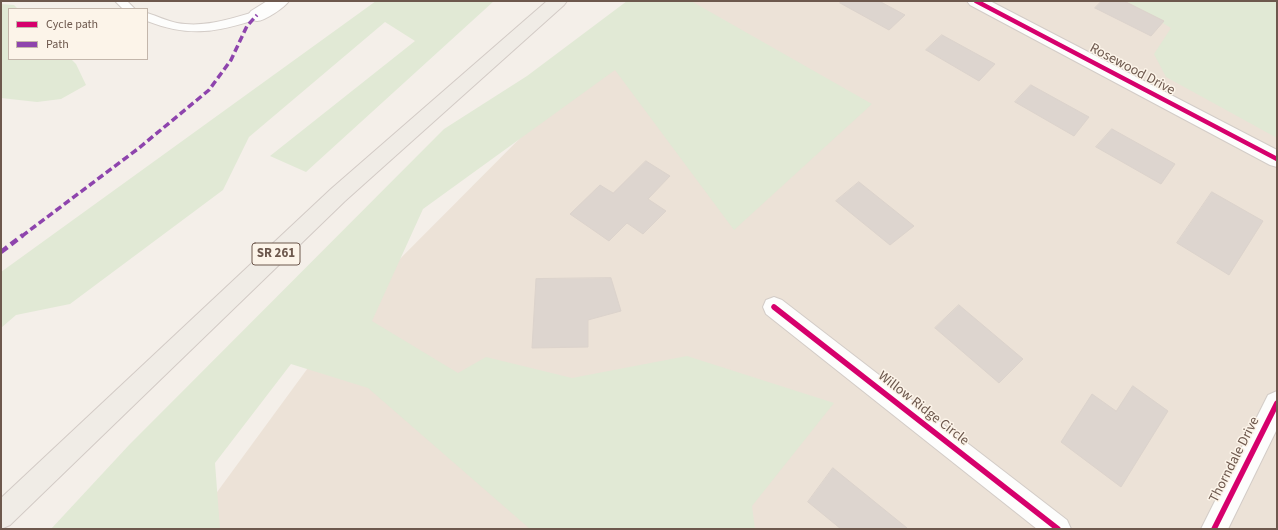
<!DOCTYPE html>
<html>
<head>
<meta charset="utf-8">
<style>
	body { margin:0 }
	#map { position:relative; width:1278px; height:530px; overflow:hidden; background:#f4efe9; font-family:"Source Sans 3",sans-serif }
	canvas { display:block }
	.frame { position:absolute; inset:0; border:2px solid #6d584d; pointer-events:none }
	.legend { position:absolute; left:8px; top:8px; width:140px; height:52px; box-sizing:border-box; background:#fcf4e9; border:1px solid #c3b6ab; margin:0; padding:5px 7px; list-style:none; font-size:12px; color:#6d584d }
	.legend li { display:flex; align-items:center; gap:8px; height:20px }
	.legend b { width:20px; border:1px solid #c3b6ab }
</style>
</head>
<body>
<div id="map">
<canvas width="1278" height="530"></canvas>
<div class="frame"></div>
<ul class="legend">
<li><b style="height:5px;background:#d6006c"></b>Cycle path</li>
<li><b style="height:5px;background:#8e44ad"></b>Path</li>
</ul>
</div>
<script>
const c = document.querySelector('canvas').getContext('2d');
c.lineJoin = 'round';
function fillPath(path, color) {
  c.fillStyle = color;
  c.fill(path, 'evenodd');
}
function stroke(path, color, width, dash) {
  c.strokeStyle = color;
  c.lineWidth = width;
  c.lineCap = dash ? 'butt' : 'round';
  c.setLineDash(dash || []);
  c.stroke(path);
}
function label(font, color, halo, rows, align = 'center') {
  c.font = font + ' "Source Sans 3",sans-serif';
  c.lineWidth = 3;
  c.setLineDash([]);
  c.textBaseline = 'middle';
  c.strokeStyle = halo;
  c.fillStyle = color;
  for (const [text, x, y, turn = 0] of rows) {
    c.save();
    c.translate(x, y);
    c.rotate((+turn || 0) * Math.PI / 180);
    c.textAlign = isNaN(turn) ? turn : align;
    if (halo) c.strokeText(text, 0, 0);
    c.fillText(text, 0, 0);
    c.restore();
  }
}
const residential = new Path2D(`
	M663,1h614v528h-1087l164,-224 222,-223z`);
const green = new Path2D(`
	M376,1h118l-188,171 -36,-16 145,-115 -30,-19 -136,115 -26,53 -153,114 -54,11 -15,13v-56z
	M627,1h64l181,103 -138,126 -119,-160 -192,139 -51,112 86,52 28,-16 86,21 115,-22 147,47 -82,103 3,23h-225l-162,-141 -77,-24 -76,99 5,66h-169l78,-84 315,-316 83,-53z
	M1126,1h151v137l-111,-61 -12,-23 17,-26z
	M1,4l13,1 4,4h-9v50h62l5,5 10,21 -25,14 -24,3 -36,-4z`);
const building = new Path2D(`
	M843,1h36l26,14 -16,15 -49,-27z
	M1102,1h22l40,20 -13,15 -56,-28z
	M942,35l53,29 -16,17 -53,-31z
	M1031,85l58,32 -15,19 -59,-34z
	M1112,129l63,35 -14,20 -65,-37z
	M646,161l24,15 -22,23 18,12 -23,23 -16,-11 -18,18 -39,-27 30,-29 13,8z
	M859,182l55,44 -24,19 -54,-44z
	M1212,192l51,29 -34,54 -52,-32z
	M611,278l10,33 -33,9v27l-56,1 4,-69z
	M959,305l64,54 -24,24 -64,-55z
	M1133,386l35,25 -47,76 -60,-45 31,-48 24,17z
	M833,468l74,60v1h-66l-33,-27z`);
const service = new Path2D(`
	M115,1h12l8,8h-12z
	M257,11l4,1 1,3 -1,3c-44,14 -70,20 -114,3v-8c10,3 20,8 30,10 28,5 53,-4 80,-12z`);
const minor = new Path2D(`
	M267,1h22c-4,6 -24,20 -32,20 -1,0 -5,-1 -6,-2l-3,-4 3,-4z
	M967,1h23l287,149v17l-7,-2 -300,-160z
	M774,297l8,3 285,220 4,9h-34l-271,-215 -3,-7 3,-7z
	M1277,391v38l-49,100h-27l67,-134z`);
const primary = new Path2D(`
	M547,1h20l-3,4 -219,196 -335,324 -9,4v-31l330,-309z`);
const quietFar1 = new Path2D(`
	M22,236l117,-88 70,-58 22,-30 16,-34 10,-11`);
const quiet = new Path2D(`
	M1,252l22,-17`);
const cyclewayFar1 = new Path2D(`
	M976,1l301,158`);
const cycleway = new Path2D(`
	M774,307l284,222
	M1214,529l63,-126`);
const shields = [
	[276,254,48]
];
const shieldNames = [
	["SR 261",276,254]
];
const streetNames = [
	["Rosewood Drive",1132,70,28],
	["Willow Ridge Circle",923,409,38],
	["Thorndale Drive",1235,460,-63]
];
fillPath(residential, '#ece2d7');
fillPath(green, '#e1e9d5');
fillPath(building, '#ddd5cf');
stroke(building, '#dcd3cc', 1);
stroke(service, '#d3ccc7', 2);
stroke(minor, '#d3ccc7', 2);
stroke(primary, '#d3cbc6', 2);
fillPath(service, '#fdfdfc');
fillPath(minor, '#fdfdfc');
fillPath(primary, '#f0ece6');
stroke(quietFar1, '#8e44ad', 3.5, [7, 3.5]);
stroke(quiet, '#8e44ad', 4.5, [8, 4.5]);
stroke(cyclewayFar1, '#d6006c', 4.5);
stroke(cycleway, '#d6006c', 5.5);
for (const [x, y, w] of shields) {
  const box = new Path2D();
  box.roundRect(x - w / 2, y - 11, w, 22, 3);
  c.fillStyle = '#fcf4e9';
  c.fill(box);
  stroke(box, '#6d584d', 1);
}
label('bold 13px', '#6d584d', null, shieldNames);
label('14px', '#6d584d', '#fcf4e9', streetNames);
</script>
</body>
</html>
